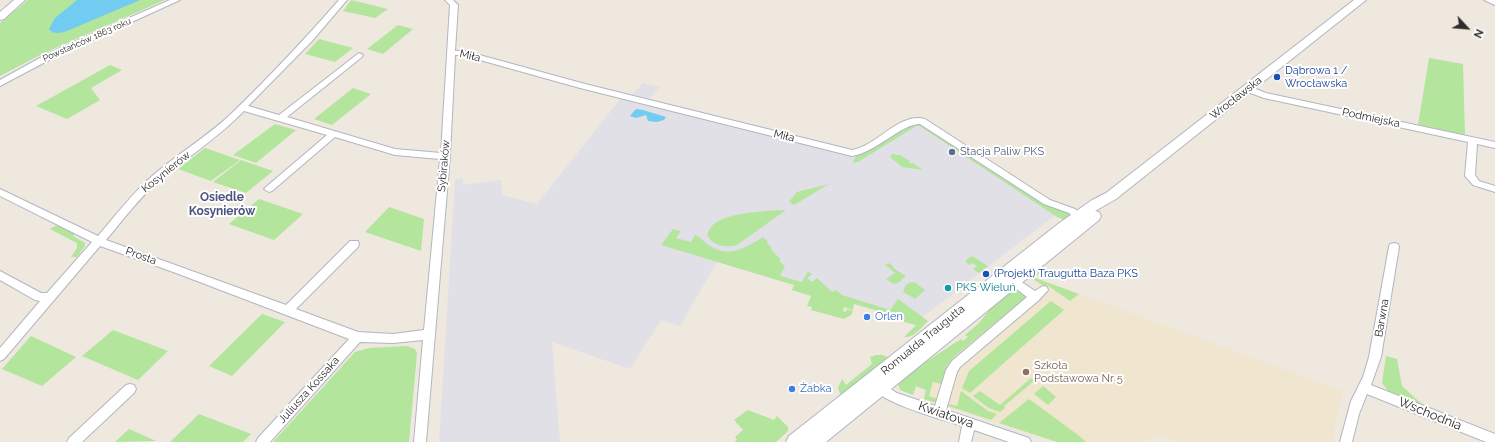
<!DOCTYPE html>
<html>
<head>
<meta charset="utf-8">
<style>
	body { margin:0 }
	#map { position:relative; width:1495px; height:442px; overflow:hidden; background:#eee8df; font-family:Raleway,sans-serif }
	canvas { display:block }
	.north { position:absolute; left:1447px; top:8px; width:40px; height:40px; -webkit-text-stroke:3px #fff; paint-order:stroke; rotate:116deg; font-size:11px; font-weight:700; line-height:16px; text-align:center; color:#2d2d2d }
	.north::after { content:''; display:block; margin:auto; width:14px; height:18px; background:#2d2d2d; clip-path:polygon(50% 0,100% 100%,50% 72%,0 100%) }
</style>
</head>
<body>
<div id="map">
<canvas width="1495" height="442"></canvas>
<div class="north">N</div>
</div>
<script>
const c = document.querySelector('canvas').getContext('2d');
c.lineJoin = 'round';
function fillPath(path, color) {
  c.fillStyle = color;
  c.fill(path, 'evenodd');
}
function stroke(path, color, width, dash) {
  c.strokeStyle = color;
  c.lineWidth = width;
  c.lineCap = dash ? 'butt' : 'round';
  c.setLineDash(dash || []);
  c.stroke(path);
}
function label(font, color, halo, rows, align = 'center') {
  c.font = font + ' Raleway,sans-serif';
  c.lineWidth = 4;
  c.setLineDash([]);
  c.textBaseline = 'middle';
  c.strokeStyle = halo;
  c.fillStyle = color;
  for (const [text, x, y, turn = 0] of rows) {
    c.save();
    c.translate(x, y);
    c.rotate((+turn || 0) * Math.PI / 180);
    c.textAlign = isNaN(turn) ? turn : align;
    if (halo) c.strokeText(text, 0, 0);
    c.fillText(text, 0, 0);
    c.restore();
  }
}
const industrial = new Path2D(`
	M643,83l17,4 -11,12 -16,-5z
	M622,97l236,61 62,-35 138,90 -142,109 -199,-60 -37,64 -19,-6 -31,49 -78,-27 8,100h-121l16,-262 8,-2v7l38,-5 1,15 35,9z`);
const education = new Path2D(`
	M1044,281l299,110 -11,51h-154l-16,-6 -18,6h-87l-135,-43 3,-9 -8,-2 -1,-3z`);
const green = new Path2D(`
	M28,0h137l-121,53 -44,23v-53z
	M351,0l37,9 -13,9 -32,-7z
	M398,25l15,4 -30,25 -16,-5z
	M319,39l34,9 -18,14 -30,-8z
	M1429,58l34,6 2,71 -47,-10z
	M110,65l12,5 -31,18 9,12 -33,19 -31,-13z
	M353,88l18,6 -39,31 -18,-6z
	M921,123l152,91 -8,6 -8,-3 -139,-92 -60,37 -5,1 3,-8 7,-2 45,-29z
	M275,124l21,6 -40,33 -23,-8z
	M205,148l35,12 -29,21 -33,-12z
	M892,154l8,1 10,6 -1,1 3,2 1,-1 10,7 -21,-3 -12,-10z
	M241,160l32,11 -27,22 -33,-11z
	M829,184l-35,21 -5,-3 8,-10z
	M259,199l44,15 -29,26 -45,-16z
	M389,207l35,12 -3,32 -56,-19z
	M781,210h5l-49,35c-11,3 -26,1 -30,-11 2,-4 4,-8 7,-10 13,-11 50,-13 67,-14z
	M57,225l18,9 -2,2 12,7v3l-8,11h-6l6,-9v-5l-27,-14z
	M673,229l8,2 -5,7 15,4 4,-7c7,2 9,8 15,11 20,12 35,2 53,-9l5,5 -1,1 5,5 -1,1 10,11 -2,1 6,5 -5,10 22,6 6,-11 4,3 -5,4 5,4 5,-4 15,14 4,-2 6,5 48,15 8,-11 30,22c-7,7 -14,17 -24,16l12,-12 -15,-4 -6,-5 -41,-12 -1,6 -9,-3 -1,4 3,1 1,-3 6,2 -2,4 -7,4 -33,-9 1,-3 -5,-1 4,-10 -19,-6 2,-5 -133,-40z
	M972,256l16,10 -9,7 -6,-4 4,-3 -4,-3 -4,2 -3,-3v-2z
	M889,263l5,4 -1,1 13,8 -8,7 -5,1 -7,-5 9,-6 -10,-8z
	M1035,271l4,2 -4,5 44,16 -9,7 -23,-16 -3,1 -13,-8 -1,-2z
	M910,282l2,1 2,-1 11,8 -10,9 -12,-7 2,-6z
	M1014,288l4,1 8,7 -2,3 -70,58 -7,9 -6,18 -8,-2 -4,14 8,3 -1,4 -12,-4 2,-9 -10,-4 -3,9 -13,-5 -2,-6 1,-2 22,-17 40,-26 2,2 5,-4 -3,-2 13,-11 15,-18z
	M1051,301l13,9 -94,83 -8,-5 7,-17z
	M262,314l23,8 -53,54 -23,-10z
	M113,330l55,21 -30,29 -56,-24z
	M31,336l45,21 -34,29 -40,-17z
	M407,346l8,3 2,4 -8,89h-136l82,-90 14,-4z
	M876,355h6l9,3 -50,39 -3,-9 4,-9 4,6 26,-21 -2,-7z
	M1386,356l11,3 5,27 23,21 -36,-15 -7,-9z
	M1031,378l3,3 -30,25 1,2 -5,4 -11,-4 -16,-12 7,-5 20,14z
	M1043,386l13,11 -8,8 -14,-11z
	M961,391l27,20 9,3 -6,6 -43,-14 1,-2 8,2z
	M1029,399l49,36 8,7h-29l-58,-19z
	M748,410l26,10 3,-4 11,11v4l-12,11h-42l3,-2 -2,-3 8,-7 -9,-10z
	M199,414l52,20 -8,8h-73z
	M129,429l27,12 -41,1z`);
const water = new Path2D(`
	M77,0h63l-73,31c-7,2 -13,4 -18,-2l6,-11z
	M636,109l7,1 23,7 -2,3 -7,2 -9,-1 -2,-6 -10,3 -6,-2z`);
const street = new Path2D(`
	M170,0h10l-127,58 -53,28v-6l47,-26z
	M339,0h8l-35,41 -64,65 31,9 80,-62 4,2 -1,2 -75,60 108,32 46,4 9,-148 -5,-5h8l5,5 -3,46h10l120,33 267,66c25,-4 47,-38 73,-31l125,81 25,9 14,11 -1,3h-8l-11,-10 -25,-9 -124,-80c-19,0 -43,28 -68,32l-272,-68 -118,-33h-7l-5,100 -24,287h-12l9,-102 -30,3 -33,-1 -90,100h-14l2,-4 91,-99 -173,-66 -76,-27 -96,113 -4,2v-13l40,-47 -5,-1 -35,-20v-9l41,22h6l45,-51 -92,-46v-7l98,47c17,-20 33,-41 53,-59 26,-23 56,-40 81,-64 37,-36 73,-74 107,-113zM244,111l83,24 -61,52 -2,2 5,3 3,-1 63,-54 60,18 45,4 -16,171 -31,4 -35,-2 -62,-23 62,-62 1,-3 -1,-3h-8l-64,64 -180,-65c17,-20 33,-42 53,-59 28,-24 59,-43 85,-70z
	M1484,0h11v5z
	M1248,86l18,7 229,49v6l-18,-4 -2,31 4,6 16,5v6l-22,-7 -8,-9 3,-34 -204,-44 -19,-7 -1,-2 1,-2z
	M1394,243l4,1 1,3 -18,110 -10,28 124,49v8h-9l-119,-48 -8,20 -7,28h-12l11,-41 12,-24 6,-20 20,-110 1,-3z
	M1014,277l21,14 8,-5 4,1 1,3 -9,10 -79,67 -3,5 -11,38 83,28 2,4h-22l-35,-12 -3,12h-12l3,-16c-20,-7 -83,-23 -92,-41l2,-4 4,-1 21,13 38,13 11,-36 6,-9 75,-64 -17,-13 -1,-3 1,-3z
	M130,384l4,1 2,4 -2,4 -52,49h-15l2,-4 57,-53z`);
const secondary = new Path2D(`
	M14,0h11l-21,19 -4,1v-8z
	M1354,0h12l-250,199 -21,12 4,1 2,4 -2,4 -273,222h-40l3,-6 269,-212 34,-24 14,-7z`);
const markers = [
	[1277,77,4,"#1a4fb4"],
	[952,152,4,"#5c6f8a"],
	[986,274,4,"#1a4fb4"],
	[948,288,4,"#0f9aa8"],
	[867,317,4,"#3f7fe0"],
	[1026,372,4,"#8d6e63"],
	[792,389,4,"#3f7fe0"]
];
const farStreetnames = [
	["Powstańców 1863 roku",87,40,-24]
];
const streetNames = [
	["Miła",470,56,13],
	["Wrocławska",1236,98,-38],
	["Podmiejska",1371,118,12],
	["Miła",784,136,14],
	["Sybiraków",444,166,-85],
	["Kosynierów",166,172,-39],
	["Prosta",141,256,20],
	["Barwna",1382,318,-80],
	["Romualda Traugutta",923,340,-39],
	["Juliusza Kossaka",309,390,-48]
];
const transitNames = [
	["Dąbrowa 1 /",1285,71],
	["Wrocławska",1285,84],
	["(Projekt) Traugutta Baza PKS",994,274]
];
const serviceNames = [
	["Stacja Paliw PKS",960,152]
];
const cultureNames = [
	["PKS Wieluń",956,288]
];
const shopNames = [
	["Orlen",875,317],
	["Żabka",800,389]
];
const educationNames = [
	["Szkoła",1034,366],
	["Podstawowa Nr 5",1034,379]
];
const neighbourhoodNames = [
	["Osiedle",222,197],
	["Kosynierów",222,211]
];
const nearStreetnames = [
	["Wschodnia",1430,414,22],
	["Kwiatowa",946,415,19]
];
fillPath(industrial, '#e2e0e7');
fillPath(education, '#f0e6cf');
fillPath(green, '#b3e59c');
fillPath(water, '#72cbf1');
stroke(street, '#b3b5c0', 2);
stroke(secondary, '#b3b5c0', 2);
fillPath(street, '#fff');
fillPath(secondary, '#fff');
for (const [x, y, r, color] of markers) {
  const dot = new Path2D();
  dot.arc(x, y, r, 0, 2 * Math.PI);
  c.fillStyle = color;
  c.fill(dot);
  stroke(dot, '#fff', 1.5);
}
label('9px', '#2d2d2d', '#fff', farStreetnames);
label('11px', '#2d2d2d', '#fff', streetNames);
label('11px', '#164399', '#fff', transitNames, 'left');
label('11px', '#4e5e75', '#fff', serviceNames, 'left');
label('11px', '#0d838f', '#fff', cultureNames, 'left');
label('11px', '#366cbe', '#fff', shopNames, 'left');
label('11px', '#785e54', '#fff', educationNames, 'left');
label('bold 12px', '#4c537f', '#fff', neighbourhoodNames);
label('13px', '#2d2d2d', '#fff', nearStreetnames);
</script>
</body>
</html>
